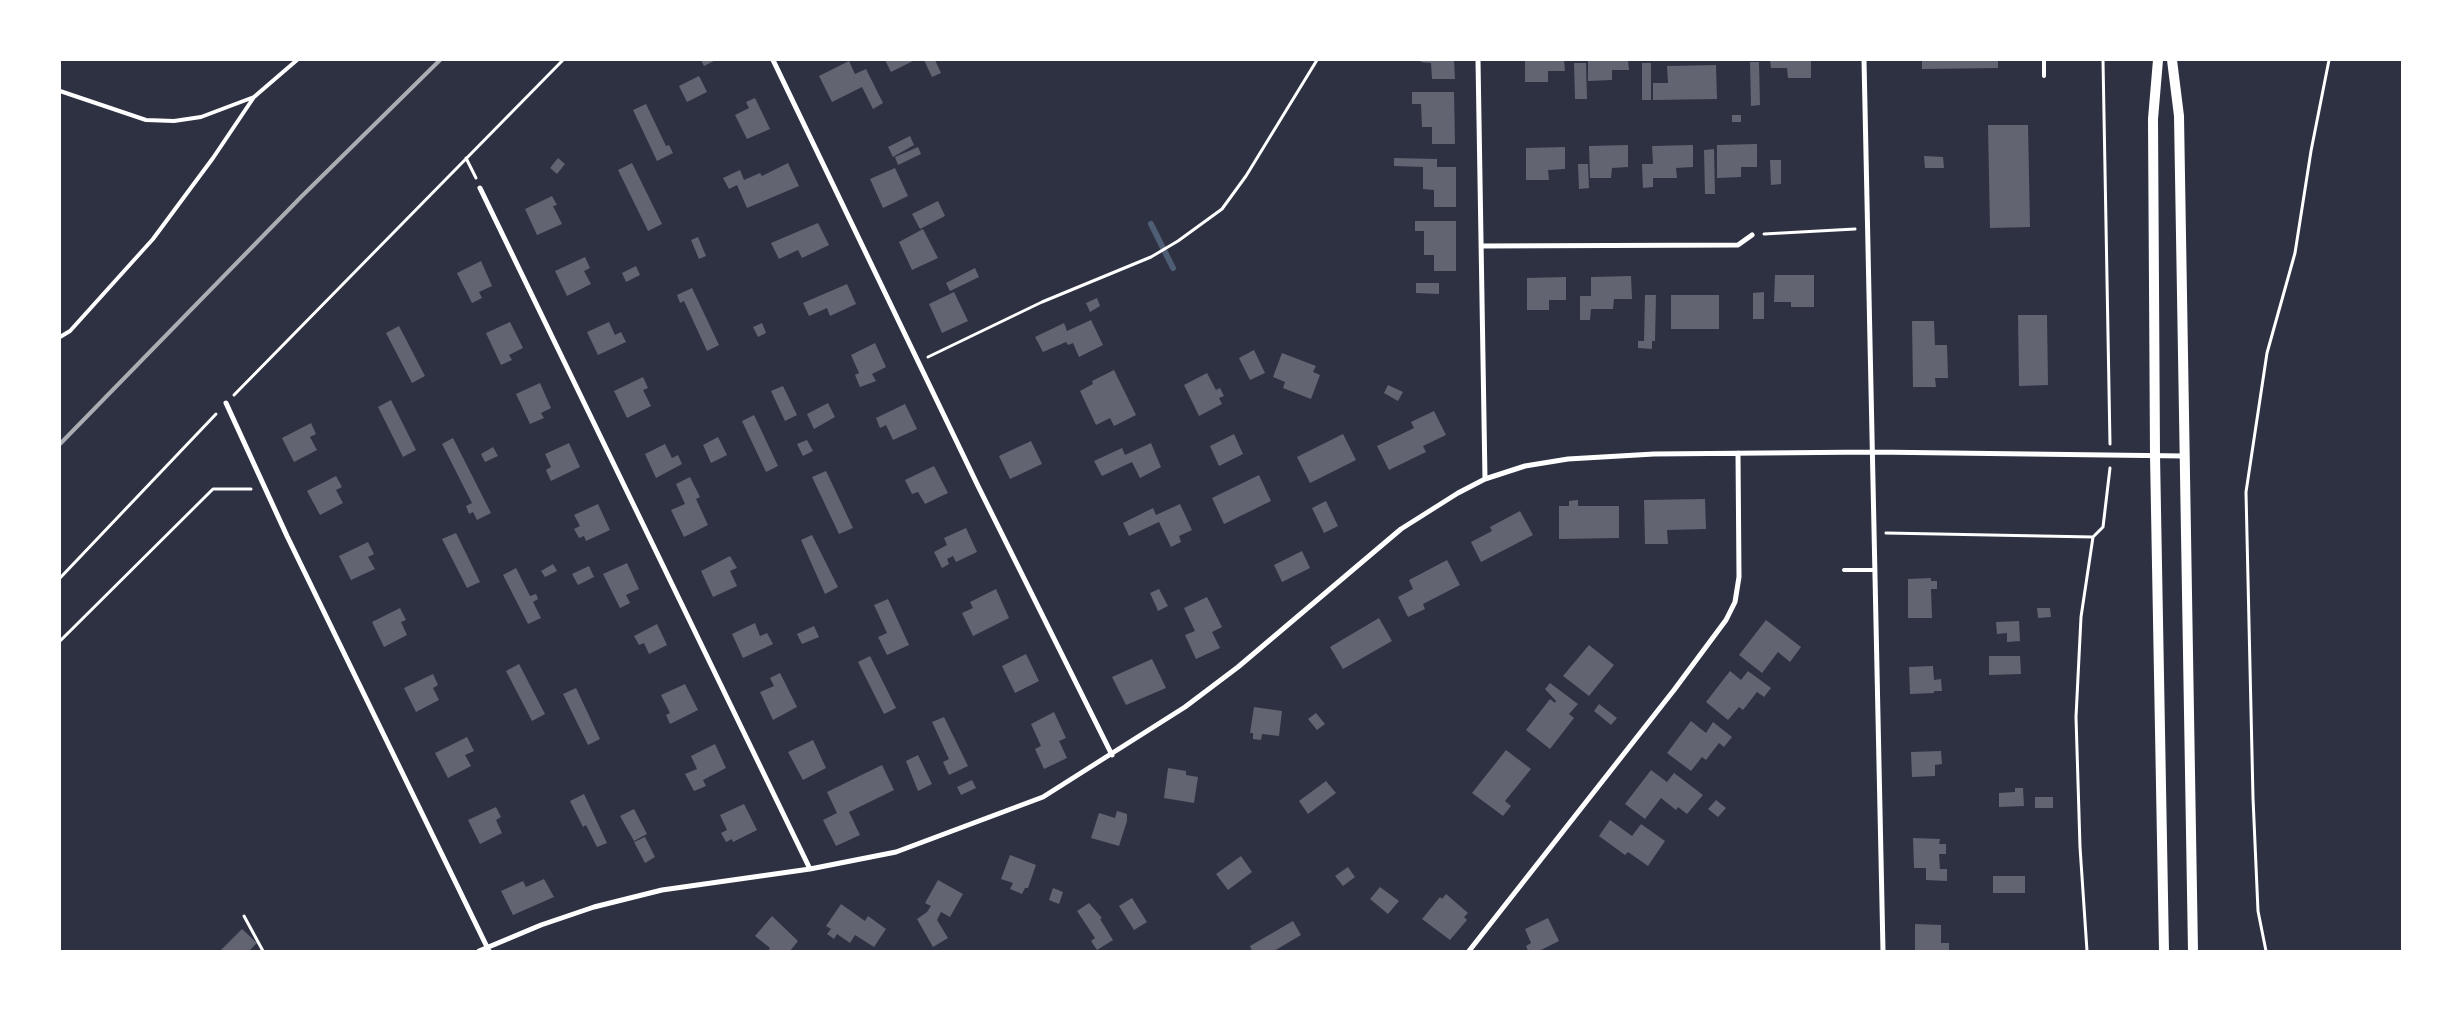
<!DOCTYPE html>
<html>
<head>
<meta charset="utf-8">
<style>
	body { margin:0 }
	#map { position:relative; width:2462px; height:1011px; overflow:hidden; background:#2d3142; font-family:Arial,sans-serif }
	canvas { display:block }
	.frame { position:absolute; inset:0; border:61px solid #fff; pointer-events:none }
</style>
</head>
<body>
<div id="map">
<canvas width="2462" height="1011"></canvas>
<div class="frame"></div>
</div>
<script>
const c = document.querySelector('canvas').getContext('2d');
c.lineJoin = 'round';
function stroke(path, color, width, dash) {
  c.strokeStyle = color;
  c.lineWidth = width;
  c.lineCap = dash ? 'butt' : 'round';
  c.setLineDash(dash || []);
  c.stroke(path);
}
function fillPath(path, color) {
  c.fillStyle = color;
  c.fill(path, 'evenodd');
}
const stream = new Path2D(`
	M1151,224l22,44`);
const building = new Path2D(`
	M701,60h15l-12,6z
	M885,60h30l-24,12z
	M924,60h11l6,13 -9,4z
	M1421,60h33l1,19h-23l-1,-16 -10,-1z
	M1525,60h39l1,11h-17v11h-23z
	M1588,60h40l1,10h-17v10l-24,1z
	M1770,60h41v18h-23l-1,-10h-16z
	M1922,60h76v8l-76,1z
	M849,61l6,13 11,-5 17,34 -10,6 -11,-22 -30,15 -13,-26z
	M1750,62h9l1,43 -9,1z
	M1574,63h12l1,36h-12z
	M1642,63h9v37h-9z
	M1716,65l1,34 -64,1v-17h15l-1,-17z
	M699,76l8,16 -20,10 -8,-16z
	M1412,92h42l1,52h-23v-17h-10l-1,-23h-9z
	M755,98l15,31 -23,10 -12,-24 14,-7 -3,-6z
	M646,104l20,42 3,-1 4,8 -16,8 -24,-51z
	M1732,115h9v7h-9z
	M1988,125h40l2,102 -40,1z
	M910,136l4,9 -21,12 -5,-10z
	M1757,144v23h-16v10l-24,1v-33z
	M1628,145v22l-16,1 -1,10h-21l-1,-32z
	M1693,145v22l-17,1 1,10h-24v9l-10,1 -1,-24h11l-1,-18z
	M918,147l3,7 -23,11 -3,-8z
	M1565,147v22l-17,1 1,10h-23v-32z
	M1714,149l1,45h-10l-1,-44z
	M1924,156l19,1 1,11h-19z
	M558,158l7,6 -8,10 -7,-6z
	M1394,158l43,1v8h19v40h-22v-17l-11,-1v-22l-29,-1z
	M1770,160h11v24l-10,1z
	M632,163l30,61 -14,7 -30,-61z
	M788,163l11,23 -52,22 -10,-23 -8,4 -6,-11 17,-8 4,10 16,-7 2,3z
	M1578,164h10l1,24 -10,1z
	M895,168l13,28 -25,12 -13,-29z
	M552,196l5,9 -4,1 9,18 -25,11 -12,-26z
	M938,201l7,15 -25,13 -8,-15z
	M1415,221h41v50h-22v-16h-10v-24h-9z
	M818,223l11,22 -27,13 -4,-8 -19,9 -8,-16z
	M923,229l15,29 -26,12 -13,-28z
	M698,237l8,19 -7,3 -8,-19z
	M585,257l5,11 -6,3 7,13 -24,12 -12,-25z
	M481,261l11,25 -13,6 3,6 -10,5 -15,-30z
	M636,266l4,9 -14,7 -4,-9z
	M975,268l4,9 -29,14 -4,-8z
	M1775,275h39v32h-23v-5h-17z
	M1631,276l1,23h-18l-1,10h-22l-1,11h-10v-24h11v-19z
	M1566,277v23h-17v10h-22v-32z
	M1416,283h23v11l-23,-1z
	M847,284l9,20 -26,12 -3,-8 -18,8 -6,-13z
	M692,288l27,57 -12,6 -23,-50 -4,2 -3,-8z
	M954,292l14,29 -26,12 -13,-29z
	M1764,292v27h-11v-26z
	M1645,295h11l-1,46h-3v8l-14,-1v-7h6z
	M1671,295h48v34h-48z
	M1097,298l3,8 -10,6 -4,-9z
	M2018,315h29l1,70 -29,1z
	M1091,320l12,25 -24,12 -6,-14 -5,2 -2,-3 -23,10 -8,-15 29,-14 3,8z
	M1912,321h22l1,24h12l1,33h-13l1,9h-23z
	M510,322l13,26 -14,7 3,5 -11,5 -15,-32z
	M609,322l6,13 6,-3 5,10 -28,13 -11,-23z
	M762,323l4,10 -8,4 -5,-10z
	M399,326l26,50 -13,7 -26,-50z
	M875,343l11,24 -14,7 4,7 -16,6 -5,-12 4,-2 -8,-18z
	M1254,350l11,23 -15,7 -11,-22z
	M1282,353l34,13 -3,6 7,3 -9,24 -28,-11 2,-6 -12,-5z
	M1114,370l22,45 -22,11 -4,-8 -14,7 -16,-34 13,-7 -1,-3z
	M1207,373l9,17 4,-2 4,8 -5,2 3,6 -23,12 -15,-31z
	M643,377l5,11 -5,2 8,16 -24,12 -13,-27z
	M540,383l11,25 -10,5 3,5 -14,6 -14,-30z
	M1388,385l15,7 -5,9 -14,-8z
	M783,386l14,29 -12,6 -14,-30z
	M391,400l25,50 -13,7 -25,-50z
	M828,403l7,14 -21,12 -7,-15z
	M905,404l12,25 -24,11 -7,-15 -6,3 -4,-10z
	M1434,411l12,24 -23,11 3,6 -37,18 -12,-24 37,-18 -3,-6z
	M754,415l24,51 -12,6 -24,-51z
	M311,423l5,11 -6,3 7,13 -23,12 -12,-24z
	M1234,434l9,20 -24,12 -9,-20z
	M1343,434l13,26 -46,23 -13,-26z
	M718,437l9,18 -16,8 -8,-18z
	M453,438l38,75 -14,7 -4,-8 -4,2 -3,-8 6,-3 -30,-59z
	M807,440l6,11 -10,5 -6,-12z
	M1031,441l11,23 -32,15 -11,-23z
	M569,443l11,24 -29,14 -5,-11 5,-3 -6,-13z
	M1151,443l10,24 -21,11 -8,-16 -30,14 -8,-15 28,-13 3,7z
	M665,444l7,14 6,-3 4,9 -26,14 -11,-24z
	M493,447l5,9 -13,6 -4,-8z
	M934,466l14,27 -23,11 -7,-12 -6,2 -7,-14z
	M826,471l27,57 -14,6 -27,-57z
	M1259,475l12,26 -47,23 -12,-26z
	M336,476l6,11 -6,3 7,13 -23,12 -13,-24z
	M690,477l10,20 -4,2 12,26 -24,12 -13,-27 14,-6 -9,-20z
	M1705,499l1,30 -39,1 1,14h-23l-1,-44z
	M1578,500v6h41v32l-60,1v-33h10v-5z
	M1326,501l12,25 -14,7 -12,-25z
	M598,504l12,26 -24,11 -2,-5 -5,2 -5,-9 6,-3 -6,-11z
	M1180,504l12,26 -13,6 2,6 -10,5 -12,-25 -30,14 -6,-13 30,-15 3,7z
	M1520,511l13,24 -52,27 -10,-20 21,-11 -2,-4z
	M966,528l11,24 -21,10 -3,-6 -6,3 2,5 -7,4 -8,-16 13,-7 -3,-7z
	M456,533l24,49 -13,6 -25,-49z
	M812,535l26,52 -13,7 -24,-54z
	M368,542l6,12 -6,3 7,12 -24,11 -12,-24z
	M1302,551l8,17 -28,14 -8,-17z
	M730,556l7,12 -7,3 7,15 -24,11 -12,-26z
	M1447,560l13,25 -37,19 2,5 -17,8 -10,-20 15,-8 -4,-9z
	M627,563l12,26 -13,6 4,8 -10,5 -17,-34z
	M553,564l4,7 -12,6 -4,-6z
	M589,566l5,11 -16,8 -6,-11z
	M516,568l14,28 6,-2 2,5 -5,3 8,16 -13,6 -25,-49z
	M1931,578v3h6v8h-6l1,29h-24v-39z
	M996,589l13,29 -36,18 -11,-23 11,-5 -3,-6z
	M1159,589l9,17 -10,5 -8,-18z
	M1207,597l15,30 -10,5 8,16 -24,11 -11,-24 10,-4 -11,-23z
	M888,599l21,46 -22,10 -9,-18 9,-4 -13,-28z
	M400,608l6,12 -5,2 6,13 -23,12 -12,-25z
	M2037,608h13l1,9 -13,1z
	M1379,618l13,23 -49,28 -13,-22z
	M1766,620l35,27 -11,15 -12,-10 -16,21 -23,-18z
	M2019,621l1,20 -13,1v-9l-10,1 -1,-12z
	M755,623l5,13 7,-3 6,11 -30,14 -11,-24z
	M657,624l10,21 -18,9 -5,-11 -5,2 -5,-9z
	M814,626l5,11 -17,7 -5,-10z
	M1589,645l25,20 -25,31 -26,-20z
	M1026,654l13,27 -24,12 -13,-27z
	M870,656l26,52 -12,6 -26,-52z
	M1989,656h31l1,18 -32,1z
	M1152,659l14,29 -40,17 -14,-28z
	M519,664l26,50 -13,7 -26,-50z
	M1933,666l1,14 7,-1 1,12h-8v2l-24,1 -1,-27z
	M1730,671l11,9 7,-9 23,17 -7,9 -7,-5 -14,18 -4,-3 -11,13 -22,-18z
	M780,673l17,34 -24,13 -13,-28 14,-6 -4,-8z
	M433,674l5,11 -5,3 6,12 -23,12 -12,-24z
	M1550,683l28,21 -9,10 5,4 -24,31 -24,-19 24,-31 5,4 1,-2 -11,-12z
	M685,684l13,26 -28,14 -4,-9 4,-2 -9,-18z
	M576,688l24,51 -12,6 -25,-51z
	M1599,704l18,14 -6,7 -17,-14z
	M1254,707l28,4 -3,25 -17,-2 -1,6 -8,-1v-6h-3z
	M1054,712l12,26 -7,3 8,17 -23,11 -9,-20 6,-3 -10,-22z
	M1316,713l9,11 -8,6 -9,-11z
	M944,717l24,49 -19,9 -6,-13 6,-3 -17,-37z
	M1691,721l15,12 7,-11 19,15 -8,10 -5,-4 -13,17 -4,-3 -11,14 -24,-18z
	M467,737l7,14 -9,4 6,11 -23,12 -13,-25z
	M813,740l13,28 -23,12 -15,-28z
	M715,744l11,24 -23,12 3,6 -12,5 -9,-17 12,-5 -6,-13z
	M1506,750l25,19 -26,32 6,5 -8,10 -31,-23z
	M1941,751l1,13 -7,1v11l-23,1 -1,-25z
	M918,755l14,29 -14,7 -12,-30z
	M882,765l12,25 -45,22 11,23 -24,11 -13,-26 14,-7 -10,-21z
	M1168,768l18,3v4l12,2 -4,26 -30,-5z
	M1651,770l16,12 7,-9 29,22 -16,19 -9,-7 -2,3 -15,-12 -16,21 -20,-15z
	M972,780l4,8 -15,7 -4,-8z
	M1326,781l10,12 -28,21 -9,-13z
	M2015,788h8l1,18 -25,1v-14l16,-1z
	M584,794l23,49 -10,4 -11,-22 -3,2 -13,-26z
	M2035,797h18v11h-18z
	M1716,800l10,8 -8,9 -10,-8z
	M744,804l13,26 -24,12 -1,-3 -6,3 -5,-9 6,-3 -7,-15z
	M496,807l5,10 -5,3 6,13 -22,11 -12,-24z
	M634,809l13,25 -13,7 -14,-25z
	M1117,811l10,3v7l-8,25 -28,-8 8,-25 16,5z
	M1610,820l22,16 9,-12 24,17 -17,25 -20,-14 -3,3 -26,-19z
	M645,837l10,20 -10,6 -11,-21z
	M1913,838l27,1 -1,5h7v10h-7l1,15h7v12l-21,-1v-12h-12z
	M1010,855l26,10 -8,23h-3l-3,6 -12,-5 3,-6 -12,-4z
	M1241,856l11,16 -24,18 -12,-16z
	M1348,867l7,10 -12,9 -8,-10z
	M1993,876h32v17h-32z
	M544,879l10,18 -41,18 -12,-24 22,-10 3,6z
	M938,880l25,14 -13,23 -9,-5 -4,8 11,18 -15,9 -16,-28 10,-7 4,-6 -6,-3z
	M1380,887l19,14 -11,13 -18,-15z
	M1053,888l10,4 -4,12 -10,-4z
	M1446,894l22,19 -4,4 3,3 -17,20 -28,-21 18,-22 2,2z
	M1132,898l15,24 -13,8 -15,-24z
	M1089,903l13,15 -2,1 13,21 -16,10 -6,-9 4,-3 -18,-27z
	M841,904l24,17 3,-5 18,13 -12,18 -19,-12 -5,8 -13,-9 -3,5 -7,-5 4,-5 -5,-3z
	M772,916l26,25 -8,10h-22l2,-3 -15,-12z
	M1548,918l11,23 -20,10h-11l-2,-5 5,-3 -6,-14z
	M1293,921l8,14 -27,16h-22l-2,-5z
	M1915,924l26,1v18h8v8h-34z
	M242,929l15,14 -8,8h-29z`);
const path = new Path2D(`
	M2103,60l7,384
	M466,158l10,20
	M1764,234l91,-5
	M928,357l114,-55 109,-45 27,-16 44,-32 24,-33 71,-116
	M234,395l329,-335
	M1886,533l207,4
	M60,578l156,-164
	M60,641l153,-152h38
	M244,916l19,35
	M2087,951l-7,-104 -4,-130 5,-100 12,-80 10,-10 7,-59
	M2266,951l-8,-40 -5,-113 -7,-306 21,-139 28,-100 16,-102 18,-91`);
const service = new Path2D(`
	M2044,76v-16
	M60,91l86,29 28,1 27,-4 53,-20 43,-37
	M60,337l10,-6 83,-92 60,-81 41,-61
	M1844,570h30`);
const minor = new Path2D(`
	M773,60l205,426 134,269
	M1478,60l7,419
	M1864,60l19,891
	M480,188l330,681
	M1481,246l257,-1 14,-10
	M226,403l61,133 202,415
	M479,951l62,-26 53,-18 68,-17 148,-21 86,-17 147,-55 142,-90 53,-40 163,-138 57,-36 27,-14 40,-13 43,-7 86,-5 219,-2 311,4
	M1469,951l205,-261 52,-70 9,-18 4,-25 -1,-124`);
const secondary = new Path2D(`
	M2158,60l-5,59 2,336 9,496
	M2172,60l7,56 14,835`);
const rail = new Path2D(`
	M60,444l241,-247 139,-137`);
stroke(stream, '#4f5d75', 6);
fillPath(building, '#626471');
stroke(path, '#fff', 3);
stroke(service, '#fff', 4);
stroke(minor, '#fff', 5);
stroke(secondary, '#fff', 10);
stroke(rail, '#abadb3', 4);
</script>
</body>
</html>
